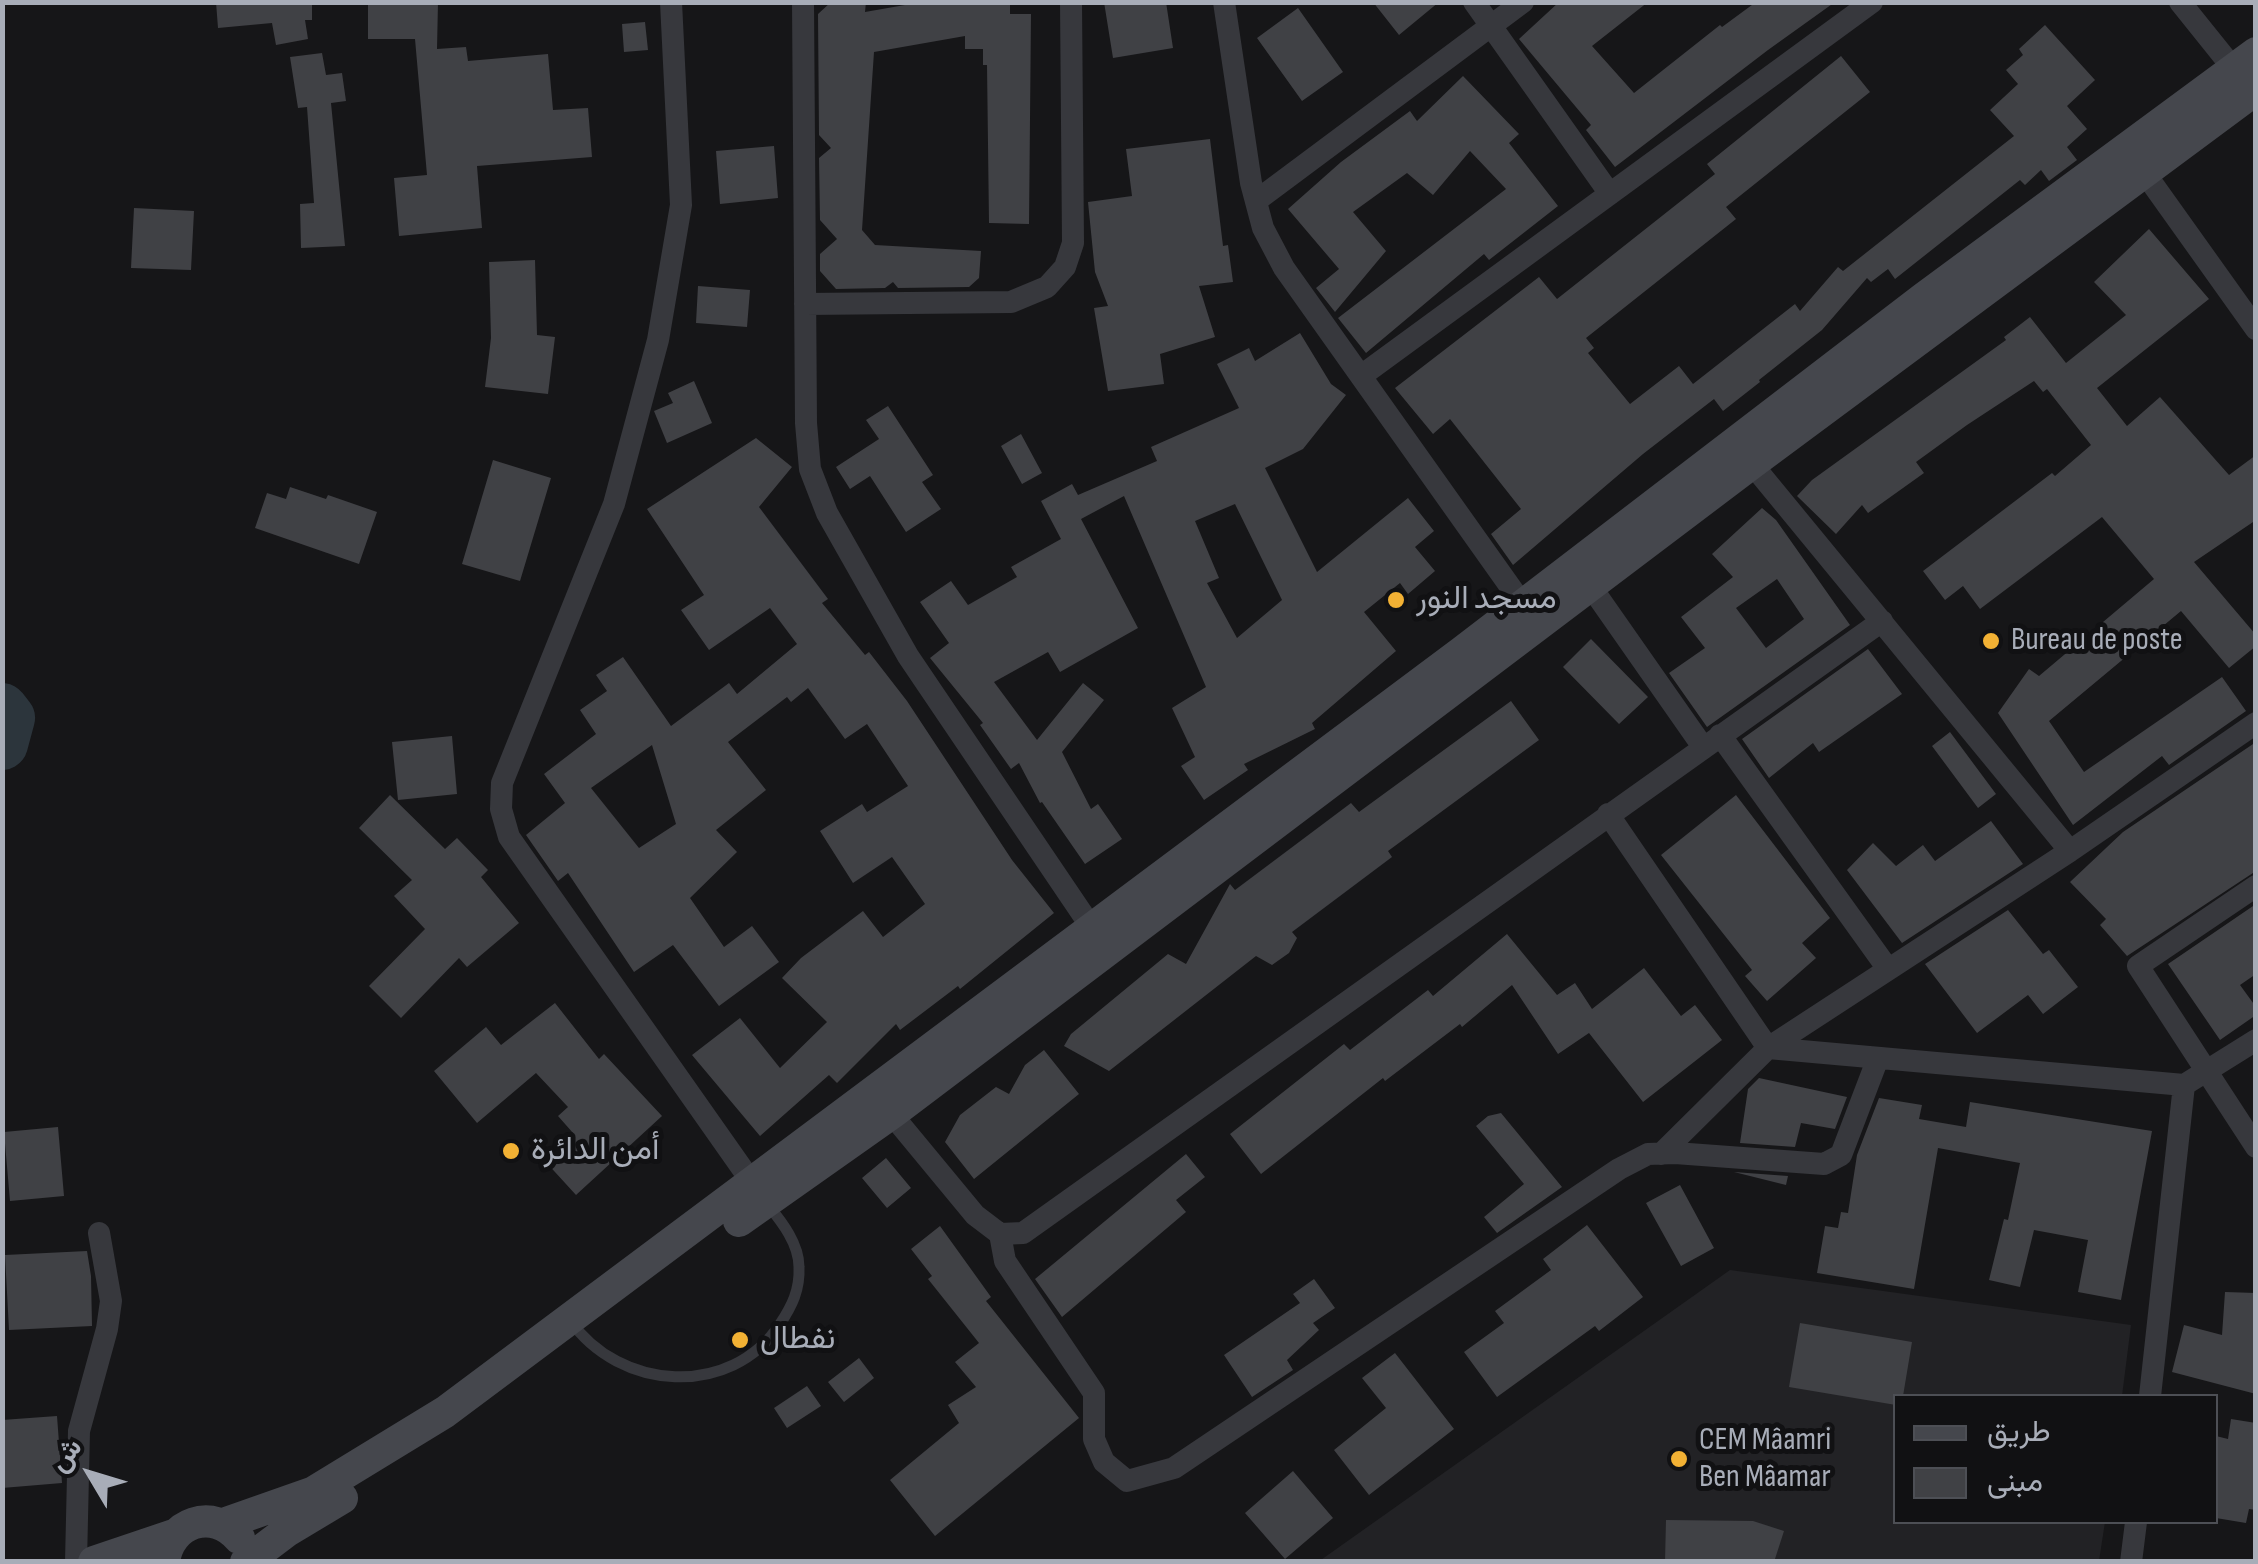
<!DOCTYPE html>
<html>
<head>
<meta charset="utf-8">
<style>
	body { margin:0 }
	#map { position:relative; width:2258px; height:1564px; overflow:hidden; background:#161618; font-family:"Sofia Sans Condensed",Vazirmatn,sans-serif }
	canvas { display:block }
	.frame { position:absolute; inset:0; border:5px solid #a8adb8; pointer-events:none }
	.legend { position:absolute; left:1893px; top:1394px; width:325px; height:130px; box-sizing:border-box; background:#111113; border:2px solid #4d4f55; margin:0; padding:12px 18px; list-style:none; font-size:30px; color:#a8adb8 }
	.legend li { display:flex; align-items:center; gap:20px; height:50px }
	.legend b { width:50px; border:2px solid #4d4f55 }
	.north { position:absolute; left:40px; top:1424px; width:100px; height:100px; -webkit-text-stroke:8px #111113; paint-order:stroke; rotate:308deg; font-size:28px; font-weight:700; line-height:40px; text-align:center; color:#a8adb8 }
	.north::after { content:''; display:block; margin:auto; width:35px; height:45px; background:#a8adb8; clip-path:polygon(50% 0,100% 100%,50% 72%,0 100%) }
</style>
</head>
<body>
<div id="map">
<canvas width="2258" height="1564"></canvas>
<div class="frame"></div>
<ul class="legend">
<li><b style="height:12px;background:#45474d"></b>طريق</li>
<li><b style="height:28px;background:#404145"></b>مبنى</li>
</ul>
<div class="north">ش</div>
</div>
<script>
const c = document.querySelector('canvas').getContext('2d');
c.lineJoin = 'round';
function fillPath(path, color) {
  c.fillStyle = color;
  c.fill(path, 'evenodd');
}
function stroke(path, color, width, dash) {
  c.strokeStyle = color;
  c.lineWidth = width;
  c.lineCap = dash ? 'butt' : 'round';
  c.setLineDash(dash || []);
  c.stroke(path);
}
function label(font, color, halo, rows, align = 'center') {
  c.font = font + ' "Sofia Sans Condensed",Vazirmatn,sans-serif';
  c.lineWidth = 10;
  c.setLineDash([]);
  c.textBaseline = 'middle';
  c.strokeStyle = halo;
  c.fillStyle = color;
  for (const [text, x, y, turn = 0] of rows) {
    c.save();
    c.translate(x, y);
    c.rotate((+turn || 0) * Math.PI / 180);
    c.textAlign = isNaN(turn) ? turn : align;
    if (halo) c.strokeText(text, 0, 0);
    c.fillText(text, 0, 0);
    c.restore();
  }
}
const built = new Path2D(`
	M1730,1270l401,55 -9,71h-226v126h209l-6,39 -781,1z`);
const river = new Path2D(`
	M2,709l7,9 -7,26`);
const building = new Path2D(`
	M216,2h96v18h-7l3,19 -32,6 -4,-22 -54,5z
	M368,2h70l-1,47 29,-2 2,14 80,-7 5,56 35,-2 4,49 -115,9 5,62 -83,8 -5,-58 33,-3 -12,-136h-47z
	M831,2h35l-1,10 57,-10h88v12h21l-2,210 -40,-1 -2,-158h-4v-16h-18v-13l-91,16 -12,178 13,15 106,6 -2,27 -10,9 -71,1 -5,-6 -8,6 -49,1 -16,-18v-17l17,-15 -17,-19 -1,-62 12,-10 -12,-13 -1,-121z
	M1104,2h62l7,46 -60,10z
	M1373,2h66l-40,33z
	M1559,2h89l-56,44 42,47 86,-68 2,2 34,-25h79l-67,48 -153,117 -29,-37 5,-5 -72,-86z
	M1298,8l45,64 -41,29 -45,-63z
	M645,22l3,28 -24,2 -2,-28z
	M2045,25l50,55 -28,26 20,23 -20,18 10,13 -28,21 -8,-11 -16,15 -5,-5 -125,99 -7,-10 -17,13 -4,-4 -45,52 -63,50 1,2 -37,29 -9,-12 -71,55 -130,111 -22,-31 30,-25 -71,-90 -17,15 -38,-46 144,-111 18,22 158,-125 -8,-10 134,-108 29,36 -144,115 10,12 -150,119 8,10 -6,5 42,51 49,-38 14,18 102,-80 5,7 38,-44 5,4 171,-135 -24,-26 28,-26 -12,-14 17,-15 -4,-6z
	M322,53l4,22 16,-2 4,28 -15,2 14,143 -44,2 -1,-44 14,-1 -7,-96 -9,1 -8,-51z
	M1463,76l56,58 -10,9 49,63 -69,54 -5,-6 -118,99 -28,-35 168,-129 -36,-38 -37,44 -26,-22 -54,39 33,39 -51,61 -19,-24 23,-19 -51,-60 53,-47 69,-51 7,10z
	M1210,139l13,107 5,-1 5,37 -34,4 16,51 -55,17 4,30 -56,7 -14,-83 14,-2 -13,-34 -7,-70 44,-6 -6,-47z
	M774,146l4,52 -58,6 -4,-53z
	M134,208l60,3 -3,59 -60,-2z
	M2149,229l60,70 -112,89 30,38 33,-29 69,78 27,-20v65l-62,42 62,73v11l-27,22 -48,-57 -132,110 35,51 138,-95 24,34 -77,54 -7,-9 -89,69 -75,-112 31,-44 10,7 115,-97 -52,-62 -122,92 -17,-23 -18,14 -22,-29 129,-98 3,3 36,-31 -44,-56 -4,3 -9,-11 -67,44 -51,37 8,11 -56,40 -6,-8 -26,29 -39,-38 15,-16 194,-140 -2,-3 26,-20 36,46 60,-48 -32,-33z
	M535,260l2,75 18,2 -7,57 -63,-7 6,-49 -2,-76z
	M698,286l52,4 -3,37 -51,-4z
	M1300,333l31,51 15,11 -43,54 -38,19 52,104 91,-74 26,33 -19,16 20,24 -27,23 -8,-11 -36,29 32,39 -84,72 3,6 -71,35 4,6 -44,30 -23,-34 14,-9 -23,-49 34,-21 -82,-191 -43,23 57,109 -78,44 -12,-20 -54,30 43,58 46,-57 21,17 -42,52 29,57 7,-5 24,35 -37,25 -43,-62 -2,1 -21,-40 -8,6 -31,-44 3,-2 -53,-65 19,-15 -29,-41 31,-21 17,24 49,-28 -6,-10 50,-28 -20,-38 31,-17 6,11 79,-34 -6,-14 88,-39 -22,-44 32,-16 6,13zM1235,504l47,96 -45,38 -30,-55 12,-5 -24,-57z
	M694,381l18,42 -45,20 -13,-32 19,-8 -5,-10z
	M888,406l45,69 -11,7 19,27 -35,23 -36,-56 -20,13 -14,-22 43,-28 -13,-19z
	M1021,434l21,39 -20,11 -21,-38z
	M756,438l36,29 -33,40 69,92 -6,4 43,52 4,-3 38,49 105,159 42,53 -94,76 -2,-3 -58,44 -4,-6 -59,59 -8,-8 -69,61 -68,-81 48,-37 40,50 47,-46 -45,-44 19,-20 62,-47 20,26 42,-33 -33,-47 -39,26 -33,-52 42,-27 5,8 41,-26 -41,-62 -22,15 -37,-51 -17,14 -4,-5 -59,45 38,48 -50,40 21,22 -47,46 34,49 28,-21 27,36 -60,44 -46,-61 -39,27 -66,-99 -10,8 -32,-46 39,-32 -21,-29 52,-40 -16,-24 27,-19 -11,-16 27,-18 48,69 58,-43 8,11 60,-50 -27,-36 -61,42 -28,-40 23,-15 -57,-86zM652,745l24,79 -37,24 -48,-60z
	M493,460l58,18 -31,103 -58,-17z
	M290,487l36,12 2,-4 49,17 -18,52 -104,-36 12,-35 19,6z
	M1762,508l14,12 74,105 -143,102 -38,-54 36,-25 -24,-31 52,-40 -21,-23zM1777,579l27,40 -38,29 -30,-40z
	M1591,639l57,58 -29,27 -56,-57z
	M1868,649l34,45 -83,58 -6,-9 -44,35 -27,-39z
	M1511,701l28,39 -151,111 4,6 -100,75 5,6 -8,15 -17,12 -16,-9 -147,115 -45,-25 7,-12 97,-80 18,10 44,-80 5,6 116,-87 8,9z
	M1950,732l46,62 -18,14 -46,-62z
	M452,736l5,58 -59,6 -6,-58z
	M2256,742v129l-129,85 -27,-31 6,-6 -36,-37 53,-50z
	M390,795l55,54 12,-11 31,32 -7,7 38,46 -52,44 -8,-9 -58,60 -32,-32 56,-57 -31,-33 18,-16 -53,-52z
	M1736,795l94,123 -28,25 14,15 -49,43 -22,-25 7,-6 -91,-115z
	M1991,821l32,43 -121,79 -55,-73 26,-27 23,23 27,-21 12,16z
	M2256,904v70l-16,11 16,22v8l-36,25 -52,-76z
	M2008,910l35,44 6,-4 29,37 -35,27 -15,-19 -51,38 -52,-69z
	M1507,934l50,61 18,-12 17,26 52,-41 37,48 14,-11 27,35 -79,62 -54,-69 -31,21 -46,-69 -50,42 -2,-3 -75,57 -2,-3 -122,96 -31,-40 114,-90 6,6 78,-60 5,6z
	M555,1003l44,56 5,-5 58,62 -86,79 -32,-35 29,-27 -15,-17 10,-9 -32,-34 -59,50 -43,-52 52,-44 15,18z
	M1044,1050l35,44 -105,85 -29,-37 15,-27 36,-28 13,7 16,-29z
	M1759,1078l88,19 -12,32 -34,-6 -6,24 -55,-4 8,-54z
	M1879,1098l43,7 -3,14 47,8 4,-25 182,29 -31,169 -43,-8 10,-52 -54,-10 -14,57 -31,-7 15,-61 4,1 12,-57 -82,-15 -24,141 -97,-16 8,-47 13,2 3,-16 7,1 9,-58z
	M1501,1113l61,74 -65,46 -13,-16 40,-33 -48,-58 12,-10z
	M58,1127l6,69 -54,5 -6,-69z
	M1186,1154l19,23 -29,23 10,12 -124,105 -27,-38z
	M886,1158l25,30 -24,20 -25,-30z
	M1734,1172l54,4 -2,9z
	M1680,1185l34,63 -33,18 -35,-63z
	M1587,1225l56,72 -44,34 -4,-5 -98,71 -33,-45 40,-29 -9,-12 56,-41 -8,-11z
	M940,1226l51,71 -5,4 93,117 -144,118 -45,-56 69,-57 -11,-18 28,-18 -21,-25 24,-19 -51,-64 4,-3 -21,-27z
	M87,1251l4,25 1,50 -83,4 -4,-75z
	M1314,1279l21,29 -22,15 6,7 -32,30 6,10 -41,27 -28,-42 76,-52 -7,-9z
	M2225,1292l31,1v101l-84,-22 12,-47 38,10z
	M1800,1323l112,19 -9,54h-7v9l-107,-18z
	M1395,1353l59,76 -85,66 -35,-45 52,-42 -24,-30z
	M859,1358l15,20 -30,24 -16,-20z
	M807,1386l14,20 -34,22 -13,-20z
	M57,1416l5,67 -60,5v-68z
	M2231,1419l25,4v87l-7,-1 -3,14 -30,-5v-82l12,3z
	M1293,1471l40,47 -48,41 -40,-46z
	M1666,1520l87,1 31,10 -10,31h-109z`);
const lane = new Path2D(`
	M570,1320c49,71 161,79 210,4 12,-18 20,-34 19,-57 0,-23 -17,-45 -31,-62`);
const street = new Path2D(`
	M671,2l10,203 -23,135 -44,164 -112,279 -1,26 8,28 249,354
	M803,2l3,421 4,46 17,44 81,143 192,284
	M1224,2l27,181 12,45 21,40 247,348
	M1474,2l136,192
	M2180,2l61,76
	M2144,172l112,157
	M1256,201l267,-199
	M805,304l206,-2 36,-15 18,-20 8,-24 -2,-241
	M1361,376l511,-374
	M1742,452l328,399
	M1582,574l121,173
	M1720,735l168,234
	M1608,814l160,234 416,37 72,-45
	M2256,886l-118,80 118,181
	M884,1105l91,110 25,19 23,-1 859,-612
	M1661,1154l107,-106 302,-197 186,-128
	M1000,1234l5,27 89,132v46l10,23 23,19 47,-13 445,-299 29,-15 27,-1 149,11 17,-9 37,-97
	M2150,1396l34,-311
	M76,1562l3,-131 28,-102 4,-28 -12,-68
	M2131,1562l5,-40`);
const secondary = new Path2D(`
	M739,1221l153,-108 860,-650 504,-374
	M223,1524l91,-32 131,-80 1017,-760 462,-354 332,-245
	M94,1562l80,-27
	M164,1562c5,-40 49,-55 75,-24
	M246,1562l41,-31 55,-33`);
const markers = [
	[1396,600,10,"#f2b134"],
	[1991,641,10,"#f2b134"],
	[511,1151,10,"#f2b134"],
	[740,1340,10,"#f2b134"],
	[1679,1459,10,"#f2b134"]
];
const poiNames = [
	["مسجد النور",1416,600],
	["Bureau de poste",2011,641],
	["أمن الدائرة",531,1151],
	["نفطال",760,1340],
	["CEM Mâamri",1699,1441],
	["Ben Mâamar",1699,1478]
];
fillPath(built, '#222225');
stroke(river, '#2c353c', 52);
fillPath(building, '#404145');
stroke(lane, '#37383d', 11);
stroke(street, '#37383d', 22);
stroke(secondary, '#45474d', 32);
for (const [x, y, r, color] of markers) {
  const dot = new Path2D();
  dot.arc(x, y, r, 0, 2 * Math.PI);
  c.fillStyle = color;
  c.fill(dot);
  stroke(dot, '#111113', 4);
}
label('32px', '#a8adb8', '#111113', poiNames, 'left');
</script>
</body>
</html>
